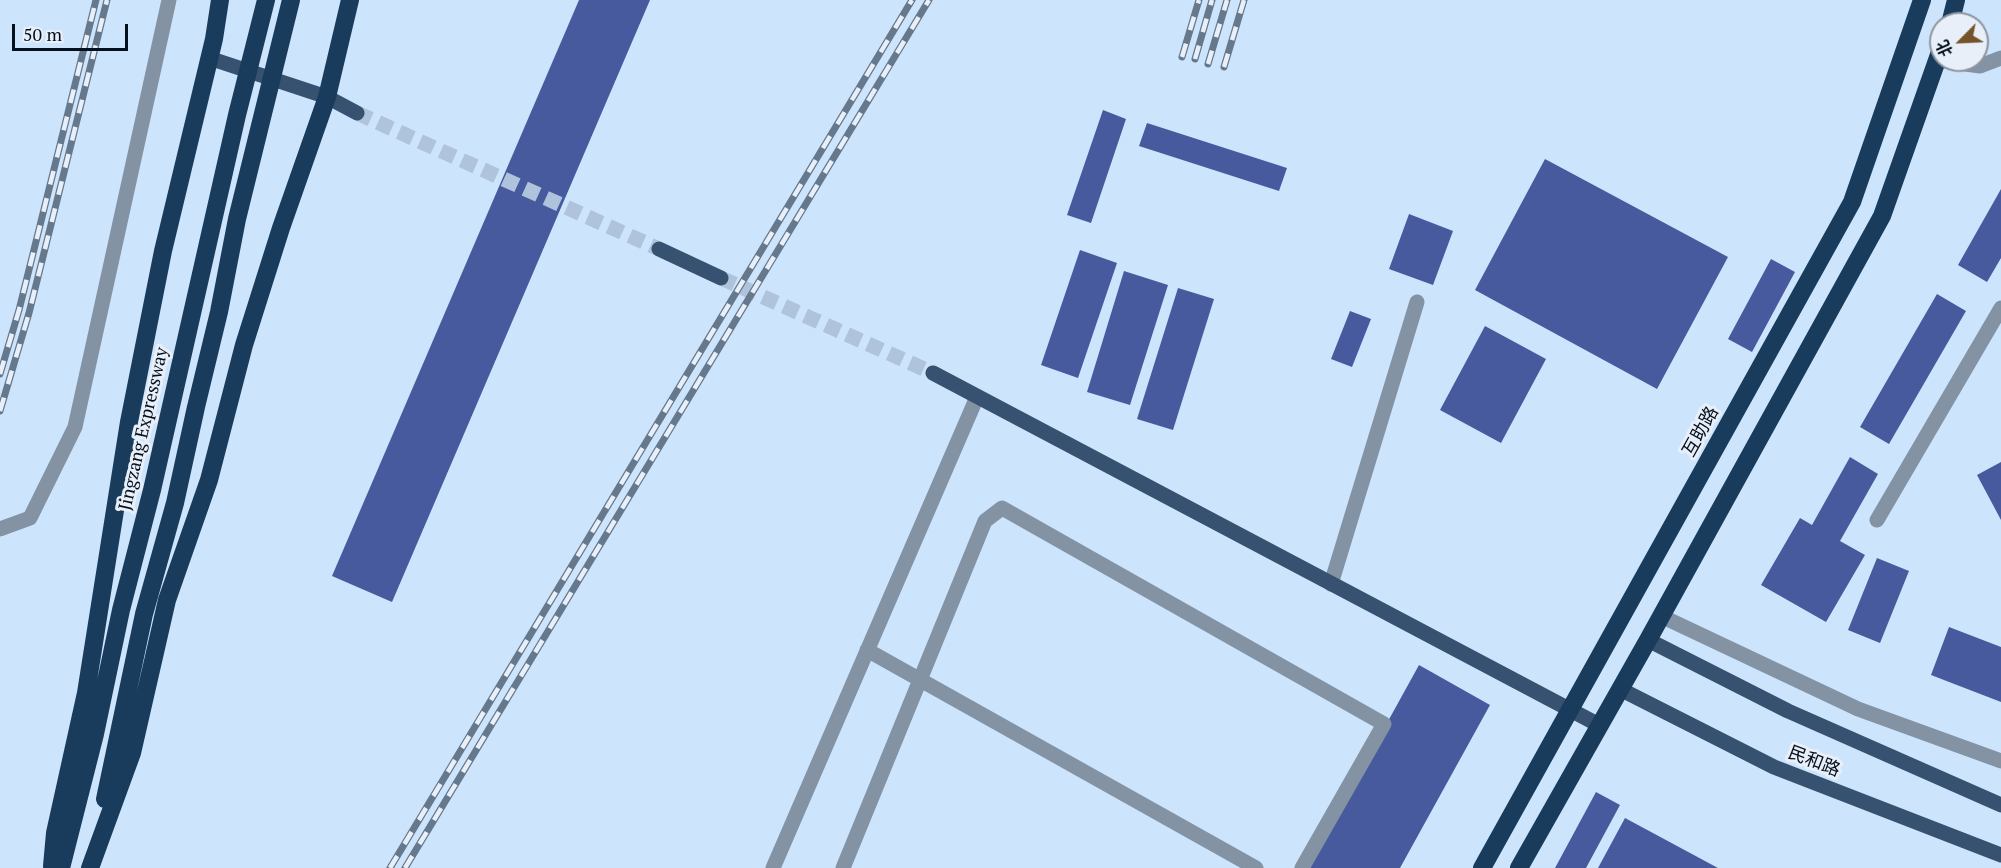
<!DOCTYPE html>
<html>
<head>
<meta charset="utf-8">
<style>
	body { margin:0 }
	#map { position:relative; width:2001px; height:868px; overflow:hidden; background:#cde4fd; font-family:"PT Serif","Noto Sans SC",serif }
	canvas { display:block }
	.north { position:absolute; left:1929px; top:12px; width:60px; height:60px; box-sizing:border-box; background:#e8eff8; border:2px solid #8d96a1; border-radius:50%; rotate:246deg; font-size:16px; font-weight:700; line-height:24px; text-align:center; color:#04101e }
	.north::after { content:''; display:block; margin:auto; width:21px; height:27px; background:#75542b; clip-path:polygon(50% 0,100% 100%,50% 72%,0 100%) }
	.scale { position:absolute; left:12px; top:24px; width:116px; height:27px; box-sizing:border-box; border:3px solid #04101e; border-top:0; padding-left:8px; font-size:18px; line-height:21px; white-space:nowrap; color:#04101e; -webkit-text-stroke:4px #e8eff8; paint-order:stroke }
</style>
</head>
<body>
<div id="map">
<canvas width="2001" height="868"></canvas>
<div class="north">北</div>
<div class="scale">50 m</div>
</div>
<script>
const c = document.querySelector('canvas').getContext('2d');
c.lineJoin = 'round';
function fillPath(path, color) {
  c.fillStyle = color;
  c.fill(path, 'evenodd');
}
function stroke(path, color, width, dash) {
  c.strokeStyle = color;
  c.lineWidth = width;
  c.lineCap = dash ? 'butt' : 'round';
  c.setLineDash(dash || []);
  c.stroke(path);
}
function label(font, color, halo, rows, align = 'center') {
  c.font = font + ' "PT Serif","Noto Sans SC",serif';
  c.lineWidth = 6;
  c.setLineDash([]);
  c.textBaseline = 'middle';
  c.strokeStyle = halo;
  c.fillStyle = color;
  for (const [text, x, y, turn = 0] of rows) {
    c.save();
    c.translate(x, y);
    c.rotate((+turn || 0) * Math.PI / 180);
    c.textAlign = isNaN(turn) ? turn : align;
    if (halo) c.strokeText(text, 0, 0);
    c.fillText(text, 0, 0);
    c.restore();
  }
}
const building = new Path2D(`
	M579,0h71l-258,602 -60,-26z
	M1103,110l23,9 -35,104 -24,-8z
	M1147,123l140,45 -8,23 -140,-45z
	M1545,159l183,98 -71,132 -182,-99z
	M2001,189v69l-14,24 -29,-17z
	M1409,214l44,17 -20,54 -44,-16z
	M1080,250l37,13 -39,115 -37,-13z
	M1771,259l24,13 -43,80 -24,-13z
	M1124,271l44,14 -38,120 -43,-13z
	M1178,288l36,11 -41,131 -36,-11z
	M1937,294l29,17 -77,133 -29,-17z
	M1350,311l21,8 -19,48 -21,-8z
	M1485,326l61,33 -45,84 -61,-33z
	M1850,457l28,17 -38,67 25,14 -39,67 -65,-37 39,-67 12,7z
	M2001,462v58l-24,-45z
	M1877,558l32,13 -29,72 -32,-13z
	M1949,627l52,20v55l-70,-27z
	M1419,665l71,40 -90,163h-93z
	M1596,792l24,13 -34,63h-31z
	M1625,818l93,50h-120z`);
const majorTunnel = new Path2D(`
	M357,113l302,136
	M721,278l212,95`);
const minor = new Path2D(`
	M1937,60l43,6 21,-8
	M1877,520l124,-212
	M0,529l30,-11 45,-91 94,-427
	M1331,584l86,-282
	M1661,616l197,93 143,52
	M867,650l389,218
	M773,868l204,-471
	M843,868l142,-347 17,-13 382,216 -82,144`);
const major = new Path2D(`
	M209,58l118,39 30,16
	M659,249l62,29
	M933,373l666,352
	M1648,640l140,71 213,94
	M1620,689l154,78 227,88`);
const highway = new Path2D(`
	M1950,24l6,-24
	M105,799l39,-185 31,-111 21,-96 23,-95 18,-93 54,-219
	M52,866l3,-33 31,-140 43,-271 34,-171 51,-212 6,-39
	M61,868l34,-134 26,-124 31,-120 85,-375 29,-115
	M90,868l42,-115 35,-153 42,-120 35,-135 37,-117 46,-131 23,-97
	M1482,868l370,-666 70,-202
	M1519,868l129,-228 234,-424 59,-167`);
const rail = new Path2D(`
	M1182,57l17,-57
	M1195,59l17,-59
	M1208,64l19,-64
	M1224,67l20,-67
	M0,374l19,-64 77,-310
	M0,411l29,-98 78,-313
	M390,868l522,-868
	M405,868l524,-868`);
const streetNames = [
	["Jingzang Expressway",144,429,-77],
	["互助路",1701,432,-61],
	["民和路",1814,762,21]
];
fillPath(building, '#475a9d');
stroke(majorTunnel, '#afc4dc', 15, [15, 8]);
stroke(minor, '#8393a4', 15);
stroke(major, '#365270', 15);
stroke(highway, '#193b5c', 18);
stroke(rail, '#66788b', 7);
stroke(rail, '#e8eff8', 4.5, [14]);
label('18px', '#04101e', '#e8eff8', streetNames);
</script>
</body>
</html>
